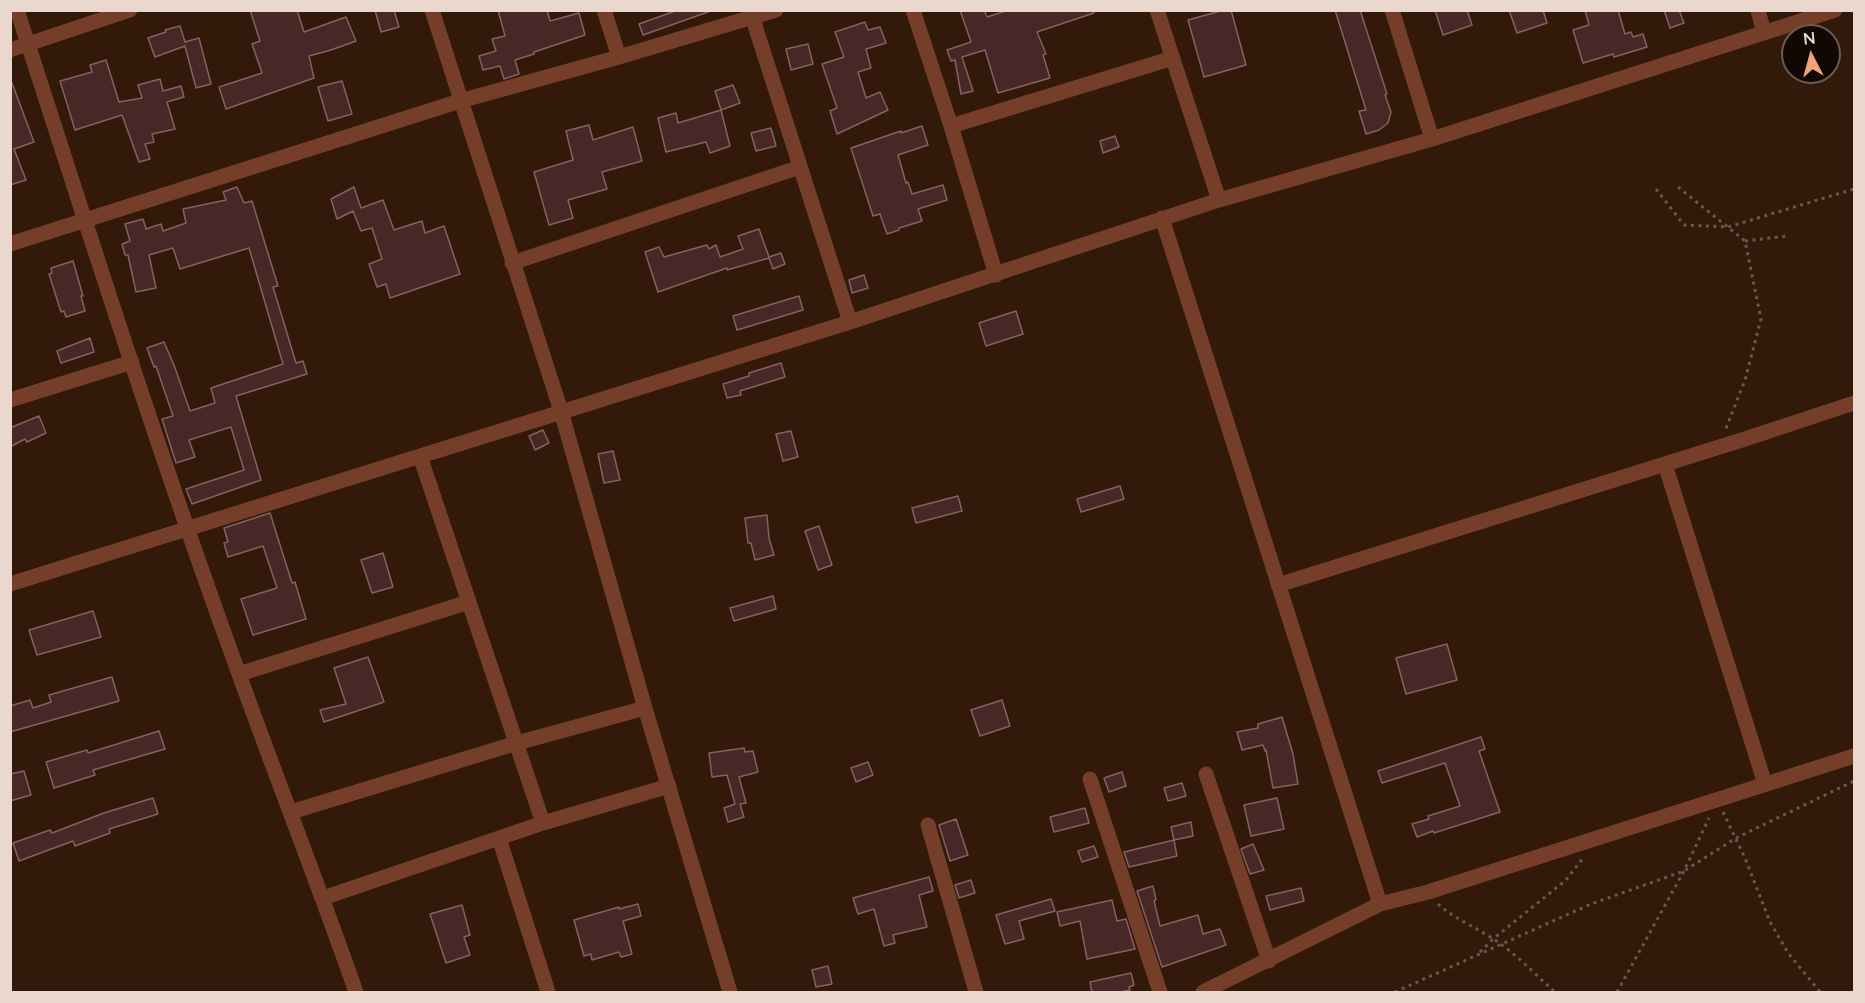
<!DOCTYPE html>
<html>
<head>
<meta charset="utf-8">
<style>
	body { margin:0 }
	#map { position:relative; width:1865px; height:1003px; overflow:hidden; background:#32190a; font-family:Lato,sans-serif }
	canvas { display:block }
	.frame { position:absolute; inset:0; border:12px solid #ead8cf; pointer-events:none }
	.north { position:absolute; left:1781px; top:24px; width:60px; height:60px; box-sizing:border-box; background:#120703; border:2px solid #685b55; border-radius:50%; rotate:354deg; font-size:16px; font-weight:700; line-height:24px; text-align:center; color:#ead8cf }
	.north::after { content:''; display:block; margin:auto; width:21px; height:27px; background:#f0a27a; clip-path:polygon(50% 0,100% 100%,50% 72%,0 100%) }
</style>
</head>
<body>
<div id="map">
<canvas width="1865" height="1003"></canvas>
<div class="frame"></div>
<div class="north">N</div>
</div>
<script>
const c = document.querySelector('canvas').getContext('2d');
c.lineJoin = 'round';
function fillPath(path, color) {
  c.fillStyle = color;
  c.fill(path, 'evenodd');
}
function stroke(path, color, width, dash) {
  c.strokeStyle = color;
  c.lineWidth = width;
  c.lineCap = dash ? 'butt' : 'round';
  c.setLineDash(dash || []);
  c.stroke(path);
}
const building = new Path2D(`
	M250,10h47l7,22 42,-15 10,24 -25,9 -22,6 5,22 -88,31 -7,-22 43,-14 -10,-29 8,-3z
	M375,10h19l5,17 -18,5z
	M498,10h49l3,11 29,-8 6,22 -51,17v2l-19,6 4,14 -15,5 -4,-13 -17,4 -4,-14 17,-5 -4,-12 13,-3z
	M678,10h30v2l-65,23 -4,-11z
	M960,10h24l3,7 22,-7h84l1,3 -57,19 9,22 -3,1 7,23 -52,15 -13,-43 -23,7 11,34 -12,3 -6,-34 -4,1 -4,-11 24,-8z
	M1224,10h7l15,55 -42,12 -16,-57z
	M1335,10h25l27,84 -2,1 6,17 -3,11 -9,7 -13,4 -7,-23 7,-1z
	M1435,10h32l5,15 -29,10z
	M1509,10h34l4,13 -30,10z
	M1585,10h33l7,24 6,-2 2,5 10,-3 4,13 -33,10 -1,-3 -30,9 -10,-33 16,-5z
	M1664,10h15l5,13 -14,5z
	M865,22l3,8 12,-3 6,16 -20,6 5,19 -13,4 8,26 14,-6 8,18 -51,24 -7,-23 7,-3 -15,-44 22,-7 -9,-25z
	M180,26l5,16 14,-4 12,46 -15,4 -11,-42 -30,11 -7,-19 18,-6 -1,-2z
	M808,44l5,20 -22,6 -5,-21z
	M106,60l13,42 23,-4 -4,-13 22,-6 3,12 18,-5 3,11 -17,5 8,27 -23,5 2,8 -9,2 5,15 -11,3 -17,-47 -47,15 -15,-49 32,-9 -2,-7z
	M342,81l10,33 -24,7 -10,-34z
	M12,83l22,59 -20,7 12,31 -16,5v-101z
	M733,85l7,18 -19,7 -6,-19z
	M721,110l9,36 -20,7 -4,-11 -40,10 -8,-34 18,-5 2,10z
	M589,125l4,15 40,-13 9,34 -40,11 5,17 -39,11 5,18 -24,7 -15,-53 39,-12 -7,-29z
	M922,126l6,19 -30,10 8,28 2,-1 4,12 31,-9 4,15 -29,9 4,12 -23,7v2l-12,4 -7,-20 -7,2 -22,-68 50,-17v2z
	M771,128l5,18 -20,5 -5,-18z
	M1115,136l4,11 -16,6 -3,-12z
	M237,187l7,16 8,-2 26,85 -5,1 23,76 7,-2 4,13 -71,22 25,84 -69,24 -6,-15 58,-19 -13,-43 -42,13 6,17 -19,6 -14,-44 11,-3 -17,-50 -2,1 -7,-19 17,-6 10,23 16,46 25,-8 -4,-15 72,-24 -34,-116 -69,21 -7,-21 -24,7 7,33 -20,4 -8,-37h-3l-3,-11 8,-3 -5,-17 18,-5 3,10 15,-5 2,7 23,-8 -3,-14 43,-9 -3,-8z
	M354,187l7,21 22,-8 11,30 28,-9 3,12 19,-7 16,48 -70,24 -4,-14 -9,3 -8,-23 13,-5 -10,-31 -11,3 -8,-20 -16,8 -6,-20z
	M759,229l10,28 12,-4 4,11 -12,5 -4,-11 -42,12v-2l-69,24 -13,-40 14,-5 5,10 43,-12 2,4 7,-4 4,12 23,-8 -5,-13z
	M73,261l10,35h-2l4,15 -19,6 -2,-6 -3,1 -12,-38 3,-1 -1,-5z
	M864,275l4,13 -16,5 -3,-13z
	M799,296l4,14 -66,20 -4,-14z
	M1016,311l7,23 -37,12 -7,-23z
	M90,338l4,14 -33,11 -4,-12z
	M781,363l4,14 -45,14 1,4 -14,3 -4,-14 26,-8v-3z
	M39,416l7,17 -19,9 -2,-3 -15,8v-19z
	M543,430l6,13 -14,7 -6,-14z
	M791,431l7,26 -15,4 -7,-27z
	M613,451l7,29 -16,3 -6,-29z
	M1120,486l4,13 -43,13 -4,-13z
	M958,496l4,15 -46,12 -4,-15z
	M270,513l22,70 3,-1 11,37 -53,16 -12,-36 36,-11 -14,-42 -35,11 -4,-14 4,-1 -4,-14z
	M767,515l2,23 5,17 -19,5 -4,-17h-3l-3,-25z
	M819,526l13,39 -14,5 -13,-39z
	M383,553l10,34 -21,6 -11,-33z
	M773,596l3,13 -42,12 -4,-13z
	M93,611l8,26 -64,18 -8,-25z
	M1447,644l10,36 -51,14 -10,-36z
	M368,657l16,45 -60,20 -4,-12 26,-6 -12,-36z
	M112,677l7,24 -109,31v-26l20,-6 3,8 18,-6 -2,-7z
	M1002,700l8,26 -30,10 -9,-26z
	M1282,717l11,37 5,30 -25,4 -7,-38 -1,1 -2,-6 -21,5 -5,-18 21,-4v-4z
	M159,731l6,18 -72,21 2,5 -41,13 -8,-26 41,-12 1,3z
	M1481,737l4,12 -6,2 21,61 -66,21 -1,-2 -16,6 -5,-13 17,-5 -1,-3 32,-10 -15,-43 -63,20 -4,-12z
	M744,748l1,4 8,-1 5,21 -19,5 7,26 -6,1 4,13 -16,5 -4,-14 11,-4 -8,-29 -15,2 -3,-24z
	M868,762l5,13 -17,7 -5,-14z
	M24,771l7,24 -21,6v-27z
	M1122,772l4,14 -17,6 -5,-14z
	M1182,783l4,13 -18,5 -4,-13z
	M153,798l5,16 -49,15 1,4 -35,13 -2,-5 -54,20 -6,-18 37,-13 2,3 52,-20z
	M1277,798l7,31 -33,7 -7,-31z
	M1085,808l4,15 -35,9 -4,-15z
	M956,819l12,36 -18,6 -11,-36z
	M1191,822l2,14 -19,4 -3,-13z
	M1174,840l3,16 -48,11 -5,-15z
	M1253,844l11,26 -14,4 -9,-25z
	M1094,846l4,11 -16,5 -4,-11z
	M929,877l4,14 -14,4 8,32 -34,8 2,8 -11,3 -10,-37 -16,5 -5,-16z
	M971,880l4,13 -16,5 -4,-13z
	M1153,886l3,14 -2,1 6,25 38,-11 5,19 17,-5 6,16 -64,22 -25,-76z
	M1301,888l3,13 -34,9 -4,-14z
	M1051,899l4,12 -36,10 5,18 -19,5 -9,-29z
	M1112,900l5,21 9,-2 9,30 -48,10 -7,-38 -20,5 -3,-14z
	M638,904l3,12 -18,5 9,33 -11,3 -2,-5 -27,8 -1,-6 -7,2 -10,-36 45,-13v2z
	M462,905l8,30 -6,2 6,18 -24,8 -16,-49z
	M828,966l4,18 -16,3 -4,-17z
	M1131,973l3,12 -5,2 1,3 -14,3h-24l-2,-11z`);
const path = new Path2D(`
	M1678,187l67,54 16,78 -16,61 -20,51
	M1656,189l28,36 44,2 126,-38
	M1745,241l42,-5
	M1723,812l22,46 25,64 18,31 32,39
	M1438,904c19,17 43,25 64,41 19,14 36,32 53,47
	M1480,952l13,-13 73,-59 17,-22
	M1395,992l196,-88 93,-33 52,-33 118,-57
	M1617,992l67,-121 25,-53`);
const street = new Path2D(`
	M17,10c72,222 142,445 222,664 38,106 80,212 117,318
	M432,10l129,401 84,297 85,284
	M604,10l15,47
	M750,10l100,312
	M913,10l38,116 45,149
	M1157,10l62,190
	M1392,10l40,129
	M1758,10l6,23
	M10,50l120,-40
	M951,126l222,-68
	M1162,218l218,686
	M10,244l450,-143 159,-44 157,-47
	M512,263l288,-96
	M10,400l122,-38
	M420,456l123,367
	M1665,464l100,320
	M10,584l840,-262 369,-122 213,-61 403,-129
	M1278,585l467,-146 109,-36
	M239,674l230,-72
	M1206,774l63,187
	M1090,779l70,213
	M291,812l226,-69 128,-35
	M928,825l48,167
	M499,838l49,154
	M323,898l220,-75 126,-37
	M1203,992l177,-88 48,-12 426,-136`);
fillPath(building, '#472827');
stroke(building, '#856160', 1.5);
stroke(path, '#6e574a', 3, [3, 4.5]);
stroke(street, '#753e28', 15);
</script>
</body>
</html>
